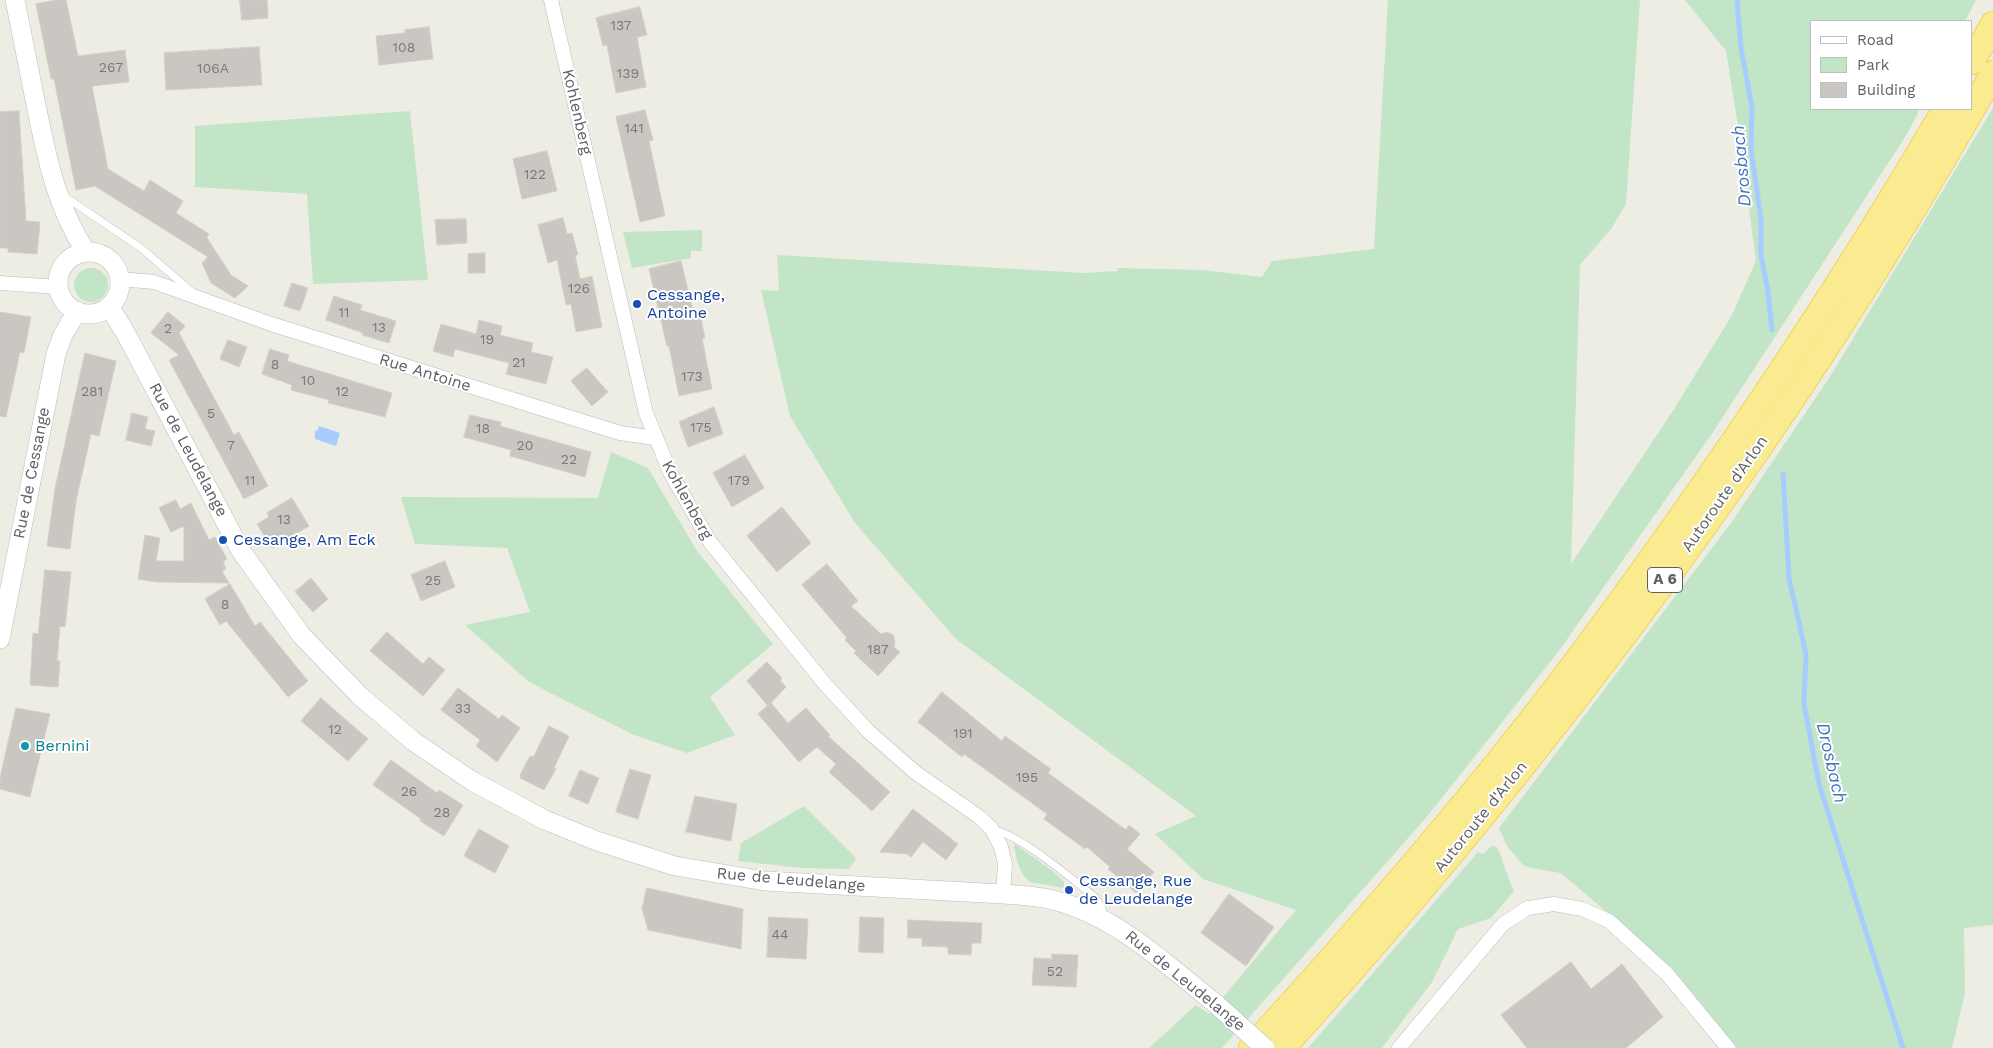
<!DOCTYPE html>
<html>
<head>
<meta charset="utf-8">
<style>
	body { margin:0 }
	#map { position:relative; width:1993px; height:1048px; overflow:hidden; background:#eeede4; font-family:"Work Sans",sans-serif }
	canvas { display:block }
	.legend { position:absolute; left:1810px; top:20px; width:162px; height:90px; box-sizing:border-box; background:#fff; border:1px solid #bebfc1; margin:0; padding:6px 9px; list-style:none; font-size:15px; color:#5c5f64 }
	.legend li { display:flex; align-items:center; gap:10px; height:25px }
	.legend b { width:25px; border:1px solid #bebfc1 }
</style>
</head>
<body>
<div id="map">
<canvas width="1993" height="1048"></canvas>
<ul class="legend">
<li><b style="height:6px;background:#fff"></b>Road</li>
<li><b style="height:14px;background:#c1e5c6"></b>Park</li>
<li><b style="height:14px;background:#cac7c2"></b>Building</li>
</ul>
</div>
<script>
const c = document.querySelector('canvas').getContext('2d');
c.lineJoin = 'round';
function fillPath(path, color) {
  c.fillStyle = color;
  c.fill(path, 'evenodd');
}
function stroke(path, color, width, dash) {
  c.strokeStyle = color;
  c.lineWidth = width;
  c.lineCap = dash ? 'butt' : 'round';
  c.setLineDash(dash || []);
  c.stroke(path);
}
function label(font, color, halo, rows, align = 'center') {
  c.font = font + ' "Work Sans",sans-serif';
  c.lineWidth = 4;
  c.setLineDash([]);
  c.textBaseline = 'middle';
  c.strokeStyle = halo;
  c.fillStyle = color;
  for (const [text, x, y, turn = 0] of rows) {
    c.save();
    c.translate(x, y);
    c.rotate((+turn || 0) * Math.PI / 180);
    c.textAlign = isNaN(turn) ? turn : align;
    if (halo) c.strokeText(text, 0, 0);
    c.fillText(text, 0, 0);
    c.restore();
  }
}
const green = new Path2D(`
	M1388,0h252l-14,204 -15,25 -31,36 -9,299 103,-155 57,-92 25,-56 -16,-122 -14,-88 -41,-51h291l-11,21h-153v88h108l-13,25 -196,301 -153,217 -133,167 -203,229h-73l47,-43 13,9 87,-104 -93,-31 -48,-45 41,-18 -240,-177 -101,-116 -65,-107 -29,-126 18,1 -2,-36 307,18 33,-2 1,-3 84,2 60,7 10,-16 102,-12z
	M1993,108v817l-29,3 1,65 -13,55h-215l-65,-80 -111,-95 -31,-5 -7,-3 -16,-19 -8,-18 232,-305 98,-145z
	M410,111l18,169 -115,4 -6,-90 -112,-7v-61z
	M702,230v21h-11v7l-59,10 -9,-36z
	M74 285a17 17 0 1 1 34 0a17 17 0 1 1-34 0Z
	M611,452l37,16 49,83 76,93 -63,53 25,38 -48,18 -53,-18 -105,-53 -64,-57 65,-13 -23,-64 -92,-4 -14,-47 197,1z
	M804,806l52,52 -7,11 -47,-1 -64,-7 3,-18z
	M1015,844l39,28 10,10v6l-34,-6c-11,-8 -13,-22 -16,-35z
	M1492,846l5,1c7,15 10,30 17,44l-23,27 -33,11 -26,53 -50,66h-74l170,-196 5,2z`);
const water = new Path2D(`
	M319,426l21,7 -4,13 -21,-7v-9l2,1z`);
const stream = new Path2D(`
	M1737,0l4,48 11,59 -1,42 10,70v36l7,37 4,38
	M1783,474l6,104 17,76 -2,50 15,80 84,264`);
const building = new Path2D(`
	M57,0h9l12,56 47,-6 4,32 -37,4 16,83 36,22 6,-11 33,21 -7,12 33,21 -2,4 24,37 17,11 -13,12 -24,-15 -9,-20 6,-6 -113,-71 -19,4 -22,-111h-3l-15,-75z
	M240,0h27l1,18 -26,2z
	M640,7l7,28 -10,2 9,50 -30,6 -9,-48 -4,1 -7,-28z
	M429,27l4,32 -54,6 -3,-29 29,-3v-3z
	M259,47l3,38 -96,5 -2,-37z
	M645,110l8,30 -4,1 16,75 -25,6 -24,-105z
	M19,111l7,110 14,1 -3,32 -29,-2v-4h-8v-136z
	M547,151l10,40 -35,8 -9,-40z
	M563,218l4,16 5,-1 6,22h-3l5,24 12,-3 10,51 -26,5 -5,-28 -5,1 -9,-45 -9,3 -10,-38z
	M466,219l1,24 -30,2 -2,-25z
	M485,253v20h-17v-19z
	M681,261l12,50 6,-2 6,29h-3l10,51 -33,7 -10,-50h-2l-18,-77z
	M292,283l16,5 -8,23 -16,-5z
	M334,296l28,9 -2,5 36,11 -7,22 -27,-8 1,-2 -37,-13z
	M0,312l31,5 -7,36 -4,-1 -14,65 -6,-1z
	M168,312l17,14 -6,7 55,102 5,-3 29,54 -24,13 -75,-139 10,-5 -28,-22z
	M479,320l23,6 -2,9 33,8 -2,9 22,5 -7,27 -40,-10 3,-11 -54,-14 -2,8 -20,-6 8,-27 35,10z
	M228,340l19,7 -8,20 -19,-8z
	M270,349l19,6 -2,6 105,32 -7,24 -57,-14 1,-3 -38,-10 1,-5 -30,-11z
	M85,353l31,8 -17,75 -8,-2 -15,67 -6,48 -23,-3 8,-57z
	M587,368l21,24 -16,14 -21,-25z
	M714,407l9,27 -35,13 -9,-25z
	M132,413l16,4 -3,12 10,2 -4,15 -25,-6z
	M470,415l31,7 -1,4 91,26 -6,25 -75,-21 1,-6 -47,-13z
	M745,455l19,33 -32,19 -19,-34z
	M292,498l17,28 -37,22 -15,-24 12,-7 -2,-4z
	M176,500l4,9 11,-6 18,37 6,-3 12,22 -4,3 3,7 -4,2 7,12 -73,-1 -18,-3 7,-44 15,3 -4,23h28v-35l-13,6 -12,-24z
	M782,507l29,36 -34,29 -30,-36z
	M445,561l10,26 -34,14 -10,-26z
	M827,564l31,37 -7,5 30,28 6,-2 6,3 2,6 -1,6 6,5 -22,24 -24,-23 2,-2 -11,-11 2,-2 -45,-53z
	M45,570l26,2 -6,55 -5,-1 -3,35h3l-2,26 -28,-2 3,-52 5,1z
	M311,578l17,21 -15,13 -18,-20z
	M230,584l25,42 5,-4 48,59 -20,16 -62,-76 -6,4 -15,-26z
	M387,632l36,32 6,-7 16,13 -22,26 -53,-45z
	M767,662l15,16 -2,2 6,7 -18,19 -21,-25z
	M458,688l41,31 3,-4 18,13 -23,34 -21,-16 4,-6 -39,-30z
	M942,692l60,49 3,-5 46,33 -3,4 78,57 3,-5 11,9 -13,15 27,23 -18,21 -28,-24 2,-2 -23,-20 -2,2 -41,-30 3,-5 -83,-60 -2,3 -44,-35z
	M321,698l47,41 -20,22 -47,-40z
	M771,703l17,20 18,-15 24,27 -2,1 62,56 -18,19 -43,-39 7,-8 -19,-17 -18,15 -41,-48z
	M16,708l34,6 -20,83 -30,-8v-11z
	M549,726l20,10 -15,32 2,1 -12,21 -24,-12v-3l10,-19 3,1z
	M391,760l46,33 2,-3 24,15 -19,31 -24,-15 1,-2 -48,-34z
	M630,769l21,6 -13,44 -22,-7z
	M580,770l19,8 -11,26 -19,-8z
	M695,796l42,8 -6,37 -45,-9z
	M913,809l45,35 -12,16 -23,-18 -12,15 -4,-3 -27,-2z
	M479,829l30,17 -14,27 -31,-17z
	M647,888l96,21 -2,40 -93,-19 -6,-21z
	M1229,894l45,33 -28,39 -45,-33z
	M769,917l39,2 -2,40 -39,-2z
	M860,917l24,1 -1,35 -24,-1z
	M908,920l74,3 -1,20h-9l-1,12 -23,-1v-7l-26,-1v-8h-14z
	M1052,954l26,1 -2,32 -44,-2 2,-27 18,1z
	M1571,962l20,27 31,-25 41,53 -37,31h-99l-26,-33z`);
const lane = new Path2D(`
	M64,196l77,52 50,43
	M991,829c30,6 78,48 104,68l7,11 1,8`);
const street = new Path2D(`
	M551,0l95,413 24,59 40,70 115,142 43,47 48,42 62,43 13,12 10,19 4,17 -2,30
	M120,279l34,3 117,42 349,109 35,5
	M0,283l59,4
	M1399,1048l104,-124 25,-16 26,-4 28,5 27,12 58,53 61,74`);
const secondary = new Path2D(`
	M15,0c7,35 14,70 21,105 11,53 20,101 50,147
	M58 283a31 31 0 1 1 62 0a31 31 0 1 1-62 0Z
	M109,306l17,28 115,217 61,85 58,60 53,45 59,40 73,39 52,21 78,25 90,15 238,13c17,1 34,2 50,6 64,16 114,65 164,105
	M0,639l56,-285 7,-19 14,-24`);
const highway = new Path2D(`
	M1972,62l21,-38
	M1251,1048c117,-129 232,-261 336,-401 128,-173 249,-352 358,-538
	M1283,1048c270,-299 513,-624 710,-975`);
const secondaryBridge = new Path2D(`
	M1217,1005l48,43`);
const markers = [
	[637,304,5,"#1a4fb4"],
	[223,540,5,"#1a4fb4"],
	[25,746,5,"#0f9aa8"],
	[1069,890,5,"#1a4fb4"]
];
const numberNames = [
	["137",621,26],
	["108",404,48],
	["267",111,68],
	["106A",213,69],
	["139",628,74],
	["141",634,129],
	["122",535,175],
	["126",579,289],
	["11",344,313],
	["13",379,328],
	["2",168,329],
	["19",487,340],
	["21",519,363],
	["8",275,365],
	["173",692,377],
	["10",308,381],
	["281",92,392],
	["12",342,392],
	["5",211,414],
	["175",701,428],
	["18",483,429],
	["7",231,446],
	["20",525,446],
	["22",569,460],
	["11",250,481],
	["179",739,481],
	["13",284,520],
	["25",433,581],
	["8",225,605],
	["187",878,650],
	["33",463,709],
	["12",335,730],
	["191",963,734],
	["195",1027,778],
	["26",409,792],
	["28",442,813],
	["44",780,935],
	["52",1055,972]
];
const shields = [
	[1665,580,35]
];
const shieldNames = [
	["A 6",1665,580]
];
const streetNames = [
	["Kohlenberg",577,112,77],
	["Rue Antoine",425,373,17],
	["Rue de Leudelange",188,450,62],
	["Rue de Cessange",32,473,-79],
	["Autoroute d'Arlon",1725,494,-55],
	["Kohlenberg",687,500,61],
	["Autoroute d'Arlon",1481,817,-51],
	["Rue de Leudelange",791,880,5],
	["Rue de Leudelange",1185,981,39]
];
const transitNames = [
	["Cessange,",647,295],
	["Antoine",647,313],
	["Cessange, Am Eck",233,540],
	["Cessange, Rue",1079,881],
	["de Leudelange",1079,899]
];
const cultureNames = [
	["Bernini",35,746]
];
const waterNames = [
	["Drosbach",1742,166,-95],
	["Drosbach",1831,763,77]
];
fillPath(green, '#c1e5c6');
fillPath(water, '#a6cdfd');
stroke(stream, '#a6cdfd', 5);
fillPath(building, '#cac7c2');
stroke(building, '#d3d0c3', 1);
stroke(lane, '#b9bbc0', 8);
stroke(street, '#b9bbc0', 15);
stroke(secondary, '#babcc2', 20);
stroke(highway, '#ecbe07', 26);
stroke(lane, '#fff', 7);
stroke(street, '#fff', 14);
stroke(secondary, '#fff', 19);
stroke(highway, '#faeb90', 25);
stroke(secondaryBridge, '#babcc2', 20, []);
stroke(secondaryBridge, '#fff', 19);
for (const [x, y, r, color] of markers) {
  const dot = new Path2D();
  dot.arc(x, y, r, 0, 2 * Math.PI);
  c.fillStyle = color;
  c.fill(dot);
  stroke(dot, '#fff', 2);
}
label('14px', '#78797c', null, numberNames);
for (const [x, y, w] of shields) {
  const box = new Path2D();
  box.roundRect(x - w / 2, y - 12.5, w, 25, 4);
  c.fillStyle = '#fff';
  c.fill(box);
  stroke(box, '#5c5f64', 1);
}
label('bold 15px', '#5c5f64', null, shieldNames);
label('16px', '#5c5f64', '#fff', streetNames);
label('16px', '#164399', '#fff', transitNames, 'left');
label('16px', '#0d838f', '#fff', cultureNames, 'left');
label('italic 18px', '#4975c0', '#fff', waterNames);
</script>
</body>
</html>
